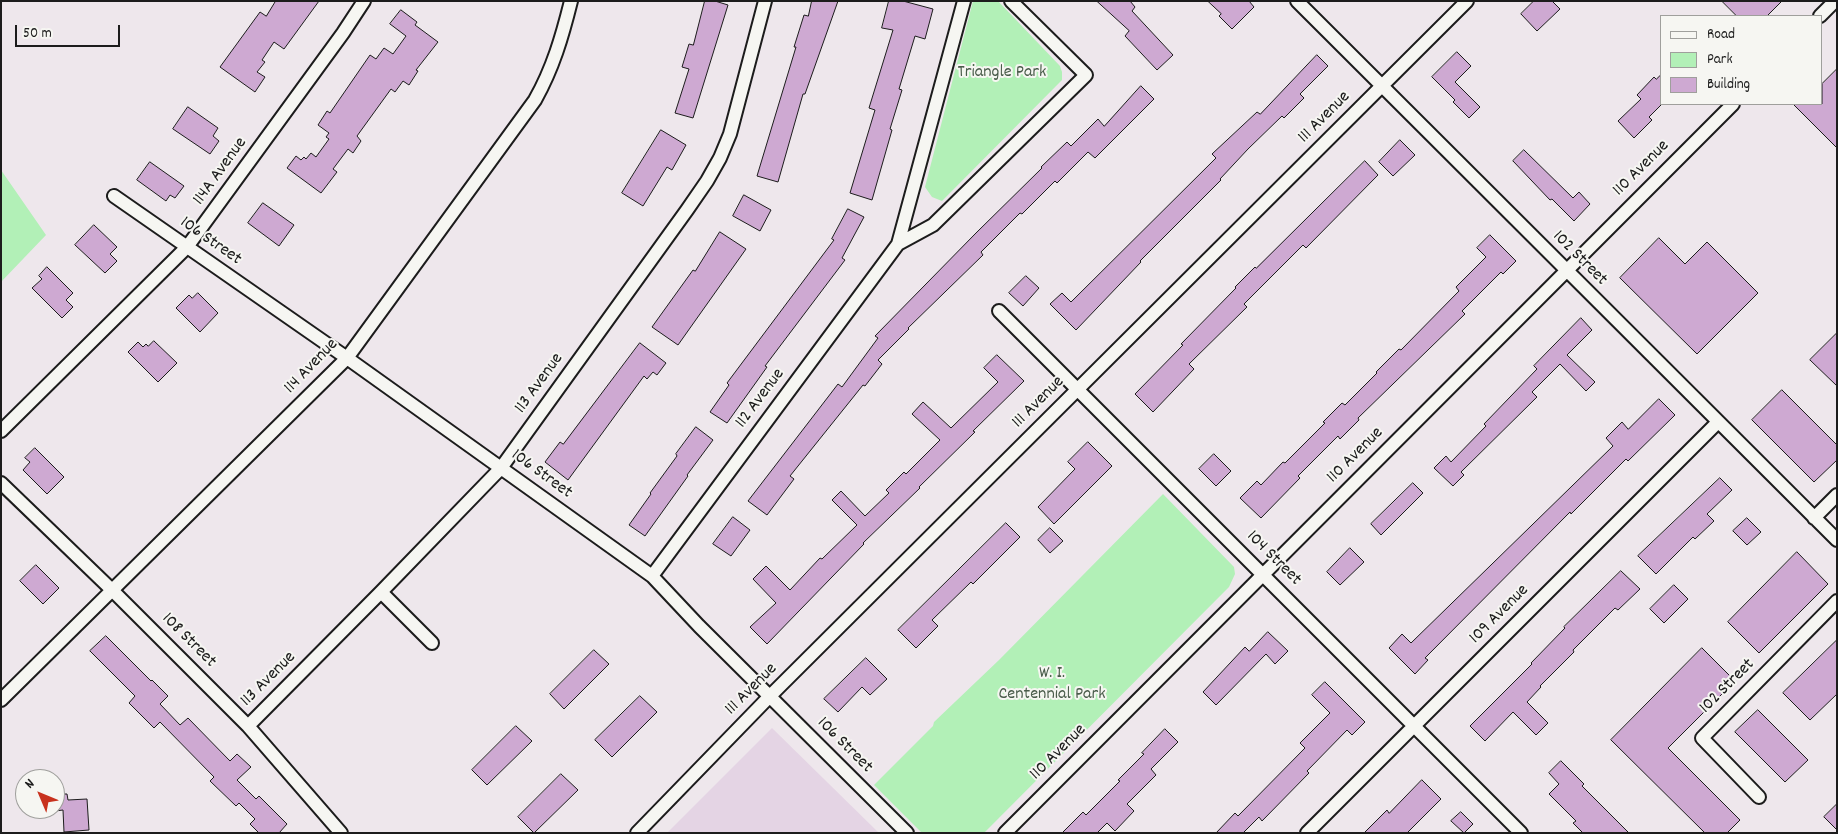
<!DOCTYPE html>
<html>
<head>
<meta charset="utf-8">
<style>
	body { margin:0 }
	#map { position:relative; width:1838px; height:834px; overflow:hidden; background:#eee7ec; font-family:Dekko,sans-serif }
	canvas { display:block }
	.frame { position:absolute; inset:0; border:2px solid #1c1c1c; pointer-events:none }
	.legend { position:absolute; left:1660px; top:15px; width:162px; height:90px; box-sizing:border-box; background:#f6f6f2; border:1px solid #9f9f9c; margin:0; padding:6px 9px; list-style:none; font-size:15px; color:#1c1c1c }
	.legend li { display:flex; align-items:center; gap:10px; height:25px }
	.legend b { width:25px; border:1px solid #9f9f9c }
	.north { position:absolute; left:15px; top:769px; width:50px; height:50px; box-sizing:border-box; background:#f6f6f2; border:1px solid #9f9f9c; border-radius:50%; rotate:315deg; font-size:14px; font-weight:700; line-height:20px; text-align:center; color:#1c1c1c }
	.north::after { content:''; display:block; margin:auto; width:18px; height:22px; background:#c8321e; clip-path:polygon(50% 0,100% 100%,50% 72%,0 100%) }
	.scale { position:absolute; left:15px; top:25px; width:105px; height:22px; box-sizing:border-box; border:2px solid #1c1c1c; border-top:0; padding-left:6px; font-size:15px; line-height:18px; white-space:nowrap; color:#1c1c1c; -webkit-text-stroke:4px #f6f6f2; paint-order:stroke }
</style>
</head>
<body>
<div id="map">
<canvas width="1838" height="834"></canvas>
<div class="frame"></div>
<ul class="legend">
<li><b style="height:6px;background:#f6f6f2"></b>Road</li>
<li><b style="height:14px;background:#b2f0b7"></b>Park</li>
<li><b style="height:14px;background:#cea9d2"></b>Building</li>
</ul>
<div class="north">N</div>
<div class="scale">50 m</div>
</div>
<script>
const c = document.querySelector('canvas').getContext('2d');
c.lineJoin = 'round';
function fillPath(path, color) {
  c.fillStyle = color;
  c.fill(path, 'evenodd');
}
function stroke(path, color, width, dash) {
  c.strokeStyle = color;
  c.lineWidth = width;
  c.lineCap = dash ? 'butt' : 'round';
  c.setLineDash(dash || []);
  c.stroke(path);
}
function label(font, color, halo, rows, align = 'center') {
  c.font = font + ' Dekko,sans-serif';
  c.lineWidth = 4;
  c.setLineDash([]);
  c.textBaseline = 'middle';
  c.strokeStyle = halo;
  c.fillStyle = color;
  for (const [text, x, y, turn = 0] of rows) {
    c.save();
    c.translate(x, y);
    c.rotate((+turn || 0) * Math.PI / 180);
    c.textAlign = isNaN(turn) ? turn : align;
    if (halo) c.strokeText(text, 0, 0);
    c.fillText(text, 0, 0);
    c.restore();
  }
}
const built = new Path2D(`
	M772,728l107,105h-212z`);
const green = new Path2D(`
	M973,1h25l62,65 2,6v8l-120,121 -10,-4 -7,-10z
	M1,170l45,65 -45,47z
	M1163,494l71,73 1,7 -6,13 -245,246h-62l-48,-48 59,-59 1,-4 65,-62z`);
const building = new Path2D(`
	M276,1h43l-35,48 -10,-7 -12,18 3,2 -8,10 8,5 -10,15 -35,-25 40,-55 6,4z
	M705,1h10l13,4 -35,113 -18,-5 14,-44 -7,-2 7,-23 4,1z
	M812,1h26l-33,93h-2l-25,88 -21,-6 39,-129h-2l10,-32 4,1z
	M889,1h14l30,8 -8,30 -10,-3 -16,53 3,1 -12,39 2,1 -20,70 -22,-7 25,-83 -6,-2 24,-78 -11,-2z
	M1097,1h33l5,6 -3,4 41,44 -16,15 -32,-34 4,-5z
	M1208,1h41l5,6 -22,22 -13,-13 2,-2z
	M1534,1h18l8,8 -23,22 -16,-17z
	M1722,1h60l-15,15h-30z
	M401,10l16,12 -2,3 23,17 -22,28 2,1 -9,14 -6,-4 -8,11 -4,-3 -34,47 4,5 -8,12 -5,-4 -15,20 4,3 -16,21 -34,-25 9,-12 5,4 3,-3 2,2 5,-6 5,4 13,-18 -3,-2 3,-4 -11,-8 9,-14 3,2 40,-58 6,4 8,-11 9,6 13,-18 -16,-12z
	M1457,52l14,14 -16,16 25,25 -11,11 -16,-16 2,-2 -23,-23z
	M1317,55l11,11 -28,28 4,4 -20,20 -2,-2 -34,33 -28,30 1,1 -81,81 1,1 -65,68 -26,-26 12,-11 9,9 145,-144 -4,-4 45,-42 3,2z
	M1837,69v79l-44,-44h29v-20z
	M1662,74v30l-13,13 3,3 -18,18 -16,-17 23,-22 -4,-4 17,-18 2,2z
	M1141,86l13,13 -59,59 -7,-6 -31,31 -2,-2 -33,33 -2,-1 -39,39 2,3 -75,73 1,1 -31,31 4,4 -17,22 -2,-1 -73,91 4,3 -27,36 -19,-14 90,-117 4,3 36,-49 -3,-2 101,-103 66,-65 -1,-1 26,-25 4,4 27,-27 6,7z
	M188,107l30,21 -5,8 6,5 -9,13 -37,-25z
	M661,130l25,15 -14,25 -5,-3 -24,39 -21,-13z
	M1400,140l15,15 -22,21 -14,-14z
	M1524,150l49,48 6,-6 11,12 -16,17 -22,-22 -2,1 -37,-39z
	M1365,161l13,14 -72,73 -3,-3 -59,59 3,3 -58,57 5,5 -41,43 -18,-18 48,-49 -2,-1 55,-56 -1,-1 20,-20 1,1z
	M150,162l34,24 -9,12 -5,-3 -4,6 -29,-21z
	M744,195l27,15 -11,21 -27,-15z
	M263,203l31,22 -15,21 -31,-23z
	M848,209l16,8 -22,41 3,2 -80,106 2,1 -40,56 -17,-11 19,-27 -2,-2 107,-143 -2,-1z
	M94,225l23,22 -7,7 7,7 -12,12 -30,-28z
	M720,232l26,17 -68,96 -26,-18 41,-57 2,1z
	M1490,235l26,26 -13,13 -2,-2 -39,39 3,3 -107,104 1,2 -19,19 -2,-3 -40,40 2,2 -39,40 -21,-20 17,-17 4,4 22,-23 2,1 40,-40 -2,-1 19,-19 3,2 32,-32 -1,-1 23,-23 2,1 58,-59 -3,-4 30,-30 -9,-9z
	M1659,238l26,26 22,-22 51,51 -61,61 -77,-76z
	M47,267l26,26 -7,7 7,7 -11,11 -30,-30 10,-9 -3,-3z
	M1026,276l13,12 -16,18 -14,-13z
	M198,293l20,20 -18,19 -24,-24 13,-13 3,3z
	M1581,318l11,12 -25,25 28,27 -9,9 -26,-27 -28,28 5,5 -76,75 3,3 -11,11 -19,-18 12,-12 5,6 35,-36 -2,-2 53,-55 -3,-3z
	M1837,333v53l-27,-26z
	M154,341l23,22 -19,19 -30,-30 10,-10 5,5 3,-3 2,2z
	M640,343l26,20 -9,12 -4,-3 -6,7 -3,-3 -76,104 -23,-18 15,-20 3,2z
	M997,355l27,26 -51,50 2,1 -56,55 1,1 -57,55 1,1 -97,100 -17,-17 26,-24 -23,-24 13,-13 24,24 30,-32 2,1 35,-34 -25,-25 9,-9 24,25 24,-23 -3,-3 18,-18 2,2 34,-34 -28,-26 11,-12 28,26 47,-46 -14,-14z
	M1782,390l55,55v15l-23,22 -62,-62z
	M1659,399l16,16 -47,46 -2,-2 -55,55 -1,-2 -145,146 3,2 -13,14 -26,-26 13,-14 9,9 202,-197 -7,-8 16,-16 6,7z
	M696,427l17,13 -26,35 1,1 -43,60 -16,-11 22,-31 -1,-1 27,-37 -1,-2z
	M1088,442l24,24 -58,58 -16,-17 37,-38 -7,-7z
	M35,448l29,29 -17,17 -24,-24 7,-8 -5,-4z
	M1214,454l17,17 -15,15 -17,-17z
	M1720,478l12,12 -25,24 7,7 -19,18 -2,-2 -37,37 -18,-18z
	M1413,483l10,10 -42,42 -10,-11z
	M733,517l17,13 -19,26 -18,-12z
	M1747,518l14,14 -14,13 -14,-14z
	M1006,523l14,14 -47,47 -2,-2 -39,38 6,6 -22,22 -18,-18z
	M1050,528l13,13 -13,12 -12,-13z
	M1350,548l14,14 -24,23 -13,-13z
	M1797,552l31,32 -69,69 -31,-31z
	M36,565l23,23 -16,16 -23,-23z
	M1621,571l19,18 -22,21 -3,-2 -42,42 1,2 -34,34 1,1 -14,15 21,21 -12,12 -23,-23 -28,29 -15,-15 62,-62 -1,-1 34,-35 -1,-1z
	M1674,585l14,14 -24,24 -14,-14z
	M1268,632l20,19 -13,13 -9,-10 -50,51 -13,-13 42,-45 4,4z
	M106,636l45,45 1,-1 16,16 -8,8 20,21 8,-7 42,43 7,-7 14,13 -14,13 19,19 3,-3 28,28 -8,9h-20l-9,-9 5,-5 -16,-16 -3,3 -26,-25 4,-4 -54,-55 -6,6 -25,-25 6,-7 -45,-45z
	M1837,640v54l-27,26 -27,-27z
	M1702,648l33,33 -67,67 72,72 -13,13h-22l-94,-93z
	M594,650l15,14 -45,45 -14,-15z
	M866,658l21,21 -17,16 -8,-8 -24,25 -14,-13z
	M1325,682l40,40 -13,13 -5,-5 -40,41 2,2 -47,48 -3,-4 -16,16h-27l19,-20 3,3 67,-68 -5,-5 30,-30 -18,-18z
	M640,696l17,16 -45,45 -17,-17z
	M1758,710l50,50 -23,22 -50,-50z
	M516,726l16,15 -45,44 -15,-15z
	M1165,729l13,13 -27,27 5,6 -29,29 7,7 -19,20 -8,-8 -10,10h-35l21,-21 3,3 34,-34 -2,-1 26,-26 -2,-1z
	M1561,761l23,23 -2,2 47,47h-46l-10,-10 3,-2 -27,-27 10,-10 -10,-11z
	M561,774l17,16 -44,43 -16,-16z
	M1422,780l19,19 -34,34h-43l23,-23 2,3z
	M55,794h12l1,6 19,-1 2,31 -25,2 -1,-22 -8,1z
	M1837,804v26l-13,-13z
	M1461,812l12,12 -9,9 -13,-12z`);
const street = new Path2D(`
	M1297,1l540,539
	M1820,16l15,-15
	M114,196l233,162 305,218 47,50 208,207
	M898,244l35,-19 153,-150 -75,-74
	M999,311l522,522
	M1,431l186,-184 156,-214 21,-32
	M1,483l112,108 135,135 93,107
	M1814,518l23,-23
	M652,576l246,-332 66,-243
	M381,592l51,51
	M1,700l346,-342 188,-258c18,-32 27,-63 36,-99
	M248,726l133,-134 120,-124 186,-258 20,-29 13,-23 10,-24 35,-133
	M1759,797l-57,-59 135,-137
	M637,833l133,-137 697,-695
	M1005,833l728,-729
	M1307,833l411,-411`);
const parkNames = [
	["Triangle Park",1002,74],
	["W. I.",1052,675],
	["Centennial Park",1052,696]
];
const streetNames = [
	["111 Avenue",1325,118,-45],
	["110 Avenue",1642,169,-45],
	["114A Avenue",221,172,-54],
	["106 Street",210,242,35],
	["102 Street",1579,259,45],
	["114 Avenue",312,367,-46],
	["113 Avenue",540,384,-54],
	["112 Avenue",761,399,-53],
	["111 Avenue",1039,403,-45],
	["110 Avenue",1356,456,-45],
	["106 Street",541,475,36],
	["104 Street",1273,559,45],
	["109 Avenue",1500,615,-45],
	["108 Street",188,641,45],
	["113 Avenue",269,680,-45],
	["102 Street",1728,687,-45],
	["111 Avenue",752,690,-45],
	["106 Street",844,746,45],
	["110 Avenue",1059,753,-45]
];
fillPath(built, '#e4d4e4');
fillPath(green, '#b2f0b7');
fillPath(building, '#cea9d2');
stroke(building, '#1c1c1c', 1);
stroke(street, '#1c1c1c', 16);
stroke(street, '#f6f6f2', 12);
label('18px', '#495c4a', '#f6f6f2', parkNames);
label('18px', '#1c1c1c', '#f6f6f2', streetNames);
</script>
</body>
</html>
